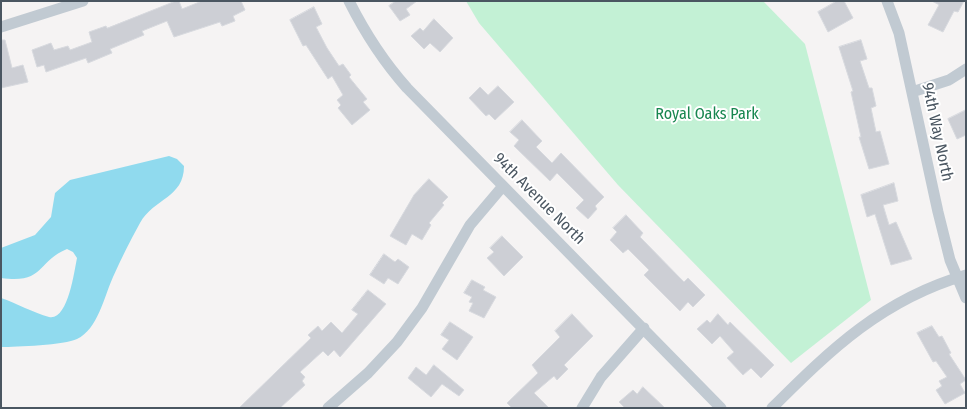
<!DOCTYPE html>
<html>
<head>
<meta charset="utf-8">
<style>
	body { margin:0 }
	#map { position:relative; width:967px; height:409px; overflow:hidden; background:#f5f3f3; font-family:"Fira Sans Condensed",sans-serif }
	canvas { display:block }
	.frame { position:absolute; inset:0; border:2px solid #4a5661; pointer-events:none }
</style>
</head>
<body>
<div id="map">
<canvas width="967" height="409"></canvas>
<div class="frame"></div>
</div>
<script>
const c = document.querySelector('canvas').getContext('2d');
c.lineJoin = 'round';
function fillPath(path, color) {
  c.fillStyle = color;
  c.fill(path, 'evenodd');
}
function stroke(path, color, width, dash) {
  c.strokeStyle = color;
  c.lineWidth = width;
  c.lineCap = dash ? 'butt' : 'round';
  c.setLineDash(dash || []);
  c.stroke(path);
}
function label(font, color, halo, rows, align = 'center') {
  c.font = font + ' "Fira Sans Condensed",sans-serif';
  c.lineWidth = 4;
  c.setLineDash([]);
  c.textBaseline = 'middle';
  c.strokeStyle = halo;
  c.fillStyle = color;
  for (const [text, x, y, turn = 0] of rows) {
    c.save();
    c.translate(x, y);
    c.rotate((+turn || 0) * Math.PI / 180);
    c.textAlign = isNaN(turn) ? turn : align;
    if (halo) c.strokeText(text, 0, 0);
    c.fillText(text, 0, 0);
    c.restore();
  }
}
const green = new Path2D(`
	M466,1h297l42,43 66,256 -80,63 -173,-178 -139,-162z`);
const water = new Path2D(`
	M169,156l8,3 7,7c0,32 -30,32 -44,57 -10,18 -19,36 -27,54 -9,20 -15,52 -36,62 -12,6 -61,8 -76,8v-49c15,5 33,15 48,19 19,4 25,-45 28,-59l-4,-6 -6,-3c-31,13 -22,35 -66,29v-30l34,-13 16,-18 4,-24 15,-13z`);
const building = new Path2D(`
	M176,1h3l3,8 20,-8h39l4,9 -12,6 2,5 -13,5 -2,-4 -46,15 -7,-16 -25,10 2,4 -34,14 2,4 -24,10 -2,-5 -40,14 -2,-7 -7,2 -5,-17 19,-7 3,7 14,-4 2,4 22,-8 -3,-10 17,-6 1,2z
	M396,1h21l-11,8 4,6 -10,6 -11,-15z
	M837,1h7l9,17 -25,14 -10,-20z
	M932,1h32l-6,11 -4,-1 -11,21 -15,-7 11,-20z
	M314,7l8,17 -6,3 11,21 12,18 4,-2 8,11 -2,2 18,22 -4,3 7,8 -18,15 -14,-17 3,-3 -4,-5 6,-5 -11,-19 -4,3 -22,-34 -3,1 -13,-26z
	M434,19l19,19 -13,14 -10,-9 -6,6 -13,-13 9,-8 3,3z
	M1,40h4l7,28 11,-3 5,17 -27,6z
	M861,40l6,19 -7,2 9,27h3l4,18 -5,2 5,24 4,-1 9,33 -20,5 -10,-32h2l-10,-45 2,-1 -14,-44z
	M498,86l16,16 -19,18 -6,-6 -3,2 -17,-18 11,-11 8,8z
	M966,110v25l-9,4 -9,-20z
	M522,120l20,21 -6,6 16,16 9,-10 43,44 -9,9 2,3 -9,10 -12,-11 8,-8 -27,-27 -7,8 -36,-35 5,-6 -9,-8z
	M429,179l19,18 -6,6 2,2 -15,18 2,2 -9,15 -10,-6 -6,11 -16,-9 24,-41z
	M894,183l4,18 -15,4 6,20 7,-3 16,37 -21,6 -16,-51 -8,3 -6,-22z
	M626,215l17,18 -3,4 44,45 4,-4 17,17 -12,12 -5,-5 -8,9 -36,-36 5,-5 -21,-21 -5,4 -13,-13 7,-8 -4,-4z
	M502,236l21,21 -19,19 -17,-18 7,-6 -4,-4z
	M384,254l11,8 3,-3 11,8 -11,17 -10,-6 -4,6 -14,-9z
	M472,280l13,7 -2,3 13,7 -12,21 -15,-7 4,-8 -4,-1 3,-5 -8,-4z
	M368,290l18,14 -46,53 -6,-7 -6,6 -5,-5 -23,21 5,5 -3,4 3,4 -25,23h-41l72,-70 -3,-3 10,-9 4,5 9,-9 11,11 16,-19 -6,-4z
	M572,314l21,22 -29,29 4,4 -11,11 -3,-4 -20,17 15,15h-37l-5,-5 31,-30 -6,-8 28,-28 -5,-6z
	M718,314l10,11 2,-3 44,43 -13,13 -10,-10 -8,7 -16,-17 7,-6 -14,-16 -8,8 -15,-15 10,-9 3,3z
	M450,322l23,15 -16,23 -15,-11 7,-9 -8,-5z
	M932,326l7,11 3,-1 9,17 -2,1 17,26 -6,4 5,9 -20,11 -9,-14 6,-4 -3,-5 8,-4 -11,-16 -3,1 -16,-29z
	M434,365l30,25 -5,6 -17,-12 -11,13 -23,-19 8,-11 10,8z
	M643,387l22,21h-40l-6,-6 14,-12 4,4z`);
const minor = new Path2D(`
	M349,1c16,32 34,60 58,87l314,320
	M887,1l12,32 39,179 12,48 16,38
	M1,27l82,-26
	M912,92l37,-12 17,-11
	M328,408l40,-35 29,-31 25,-34 48,-83 33,-39
	M582,408l19,-31 43,-49
	M772,408c59,-59 111,-109 194,-133`);
const parkNames = [
	["Royal Oaks Park",707,115]
];
const streetNames = [
	["94th Way North",937,132,78],
	["94th Avenue North",539,199,45]
];
fillPath(green, '#c3f1d5');
fillPath(water, '#90daee');
fillPath(building, '#cdcfd5');
stroke(building, '#d7d9de', 1);
stroke(minor, '#c1cad2', 11);
label('16px', '#17864f', '#fff', parkNames);
label('16px', '#4a5661', '#fff', streetNames);
</script>
</body>
</html>
